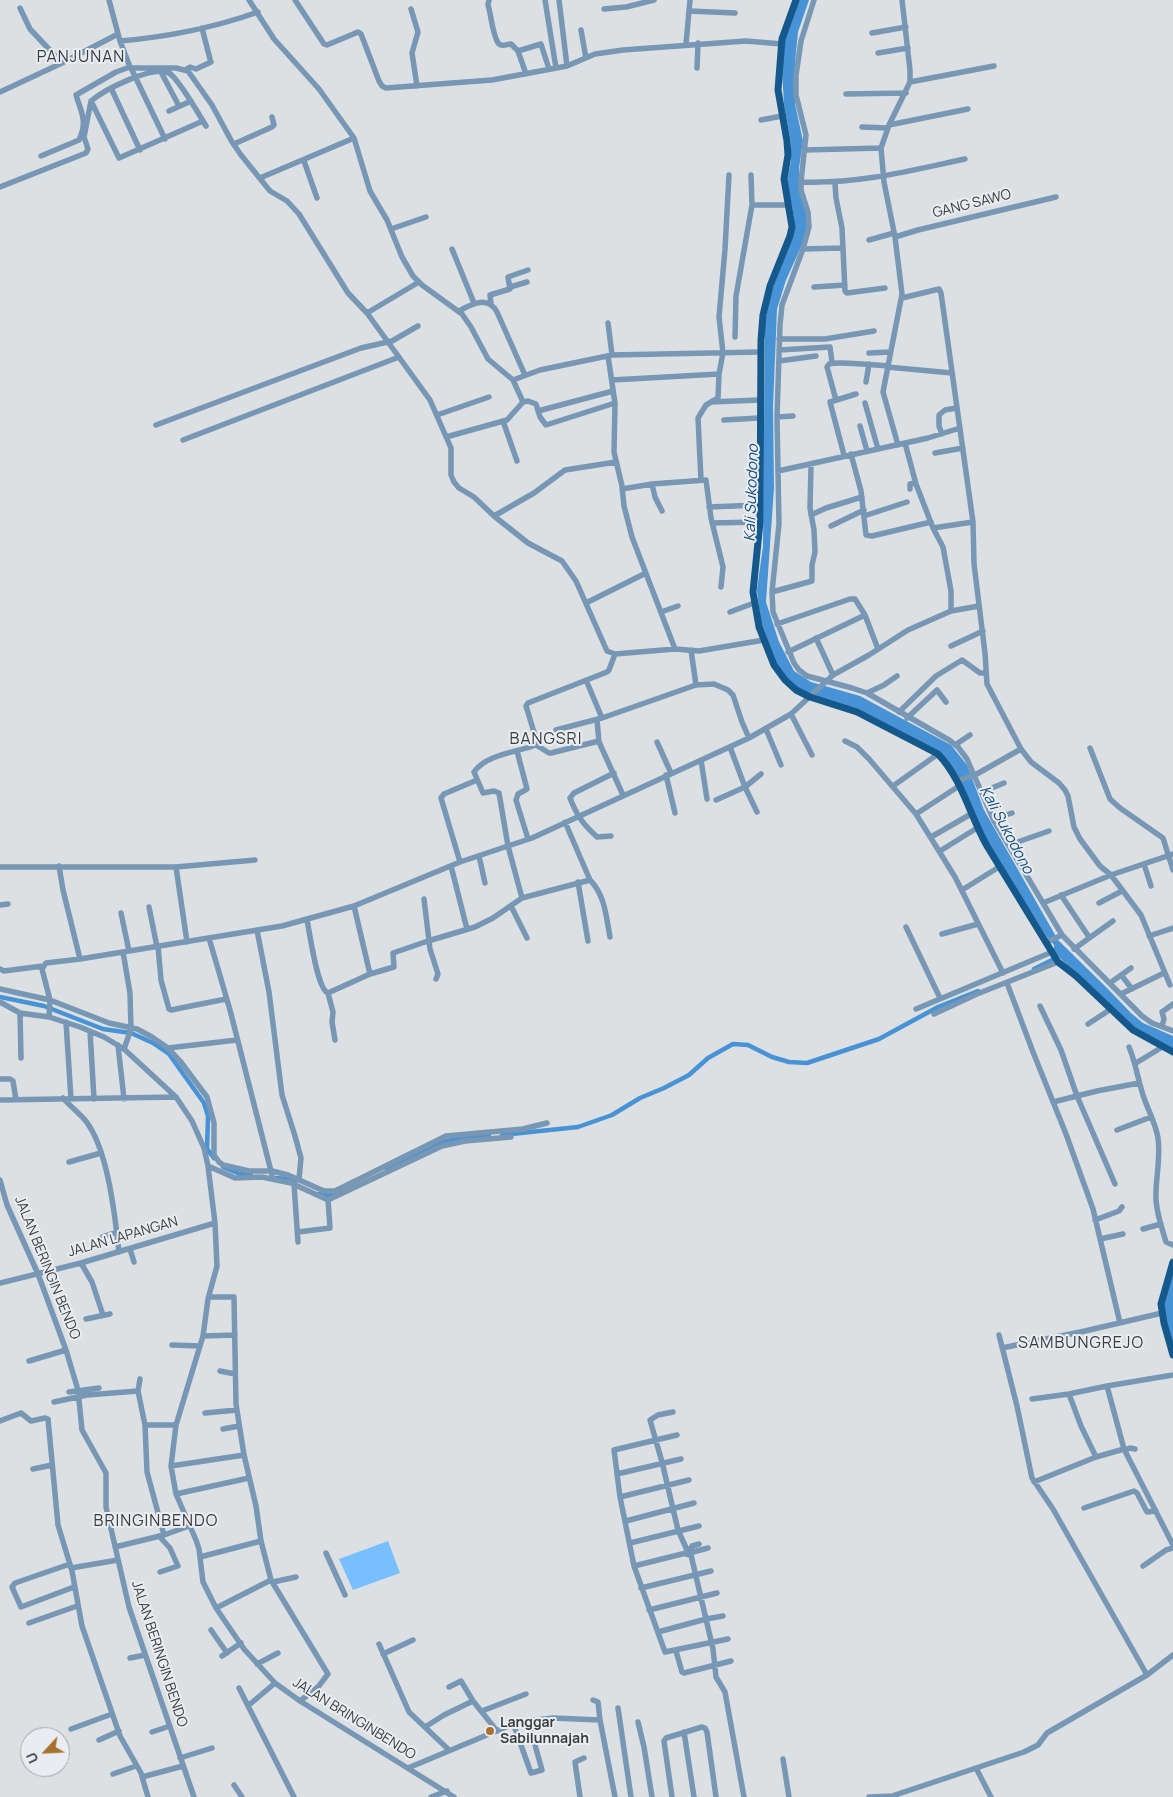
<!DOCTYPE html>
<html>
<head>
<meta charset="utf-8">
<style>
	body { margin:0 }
	#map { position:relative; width:1173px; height:1797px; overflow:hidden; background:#dce0e3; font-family:Manrope,sans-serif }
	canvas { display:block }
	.north { position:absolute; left:20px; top:1727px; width:50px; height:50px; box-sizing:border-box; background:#e9edf1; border:1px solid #a3a6a9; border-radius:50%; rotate:245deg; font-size:14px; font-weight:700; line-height:20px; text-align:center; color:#3b3c3d }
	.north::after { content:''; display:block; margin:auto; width:18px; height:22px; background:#a9712e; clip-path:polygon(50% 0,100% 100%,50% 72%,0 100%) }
</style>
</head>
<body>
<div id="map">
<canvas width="1173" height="1797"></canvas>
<div class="north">U</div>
</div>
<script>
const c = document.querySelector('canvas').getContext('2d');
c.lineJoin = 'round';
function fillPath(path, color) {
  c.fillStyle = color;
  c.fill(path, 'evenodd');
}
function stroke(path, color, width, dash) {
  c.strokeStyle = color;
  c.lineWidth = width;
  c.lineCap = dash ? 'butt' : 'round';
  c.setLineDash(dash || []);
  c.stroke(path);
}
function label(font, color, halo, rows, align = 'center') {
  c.font = font + ' Manrope,sans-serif';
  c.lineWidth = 4;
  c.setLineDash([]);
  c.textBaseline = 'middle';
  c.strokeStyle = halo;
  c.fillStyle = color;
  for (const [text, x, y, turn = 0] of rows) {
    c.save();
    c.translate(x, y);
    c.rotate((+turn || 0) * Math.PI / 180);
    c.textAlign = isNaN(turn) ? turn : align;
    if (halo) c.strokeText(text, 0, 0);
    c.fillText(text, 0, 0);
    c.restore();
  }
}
const green = new Path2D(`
	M388,1541l12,32 -47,17 -14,-31z`);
const water = new Path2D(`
	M799,0h10l-11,32 -3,31v41l8,37 -4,27 1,18 8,29 -2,21 -20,44 -9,29 -4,98 1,81 -8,114 13,40 15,29 17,11 49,14 91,49 16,20 17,45 74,130 50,49 23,24 12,10 30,13v14l-44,-23 -69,-69 -6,-8v-5l-7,-8 -65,-103 -43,-82 -87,-44 -36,-10 -21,-10 -17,-21 -17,-41 -4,-36 6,-44 2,-224 6,-29 22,-58 1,-17 -7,-37 4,-20v-18l-7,-39 -2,-32 3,-36z
	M1173,1272v74l-10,-39z`);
const canal = new Path2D(`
	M1034,969l22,-11
	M0,997l44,9 59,23 28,4 22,10 16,11 35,49 4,13 -1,33 7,9
	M502,1135l76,-8 34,-12 28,-17 24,-10 25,-13 19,-17 25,-14 15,1 24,12 17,5 18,1 72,-24 59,-32 40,-16
	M223,1167l17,7 11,1
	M387,1169l48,-25 30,-7 24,-1
	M276,1178l12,1 7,4
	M318,1194l12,1 7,-2`);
const minor = new Path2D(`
	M109,0l11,41 10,26
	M249,0l25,39 45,50 35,49 16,53 17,29 15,37 11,19 9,9 40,29 9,13 17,32 25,21 10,22
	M295,0l29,44 3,1 31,-13 3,2 18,47 3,5 4,2 106,-8 75,-14 28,-12 28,-4 123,-9 36,3
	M489,0l-1,5c3,9 5,33 11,39 3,3 8,0 12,0l7,7 8,23
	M545,0l11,68
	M559,0l8,66
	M814,0l-13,41 -5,34v20l10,40 -5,47v8l7,22 1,15 -6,22 -21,56 -2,20 -3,92 2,107 -7,68 1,20 21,51 5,7 8,6 45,12 15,5 82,47 9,7 9,12 26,60 69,116 80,81 10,7 21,8
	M20,8l10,21 32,34
	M411,9l7,23 -6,21 5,33
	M604,9l22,-2 28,-7
	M689,11l46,2
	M202,28l8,31
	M581,30l5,28
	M872,33l34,-6
	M120,41c47,-4 93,-13 138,-29
	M686,44l4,-44
	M518,51l23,-7 8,25
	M878,53l30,-5
	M131,68l34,71
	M697,68l1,-25
	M185,70l5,-3 6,2 15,-7
	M161,72l18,34
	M910,82l84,-16
	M111,88l29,62
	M0,92l62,-29 56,-29
	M846,94l60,-1
	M91,101l28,57 84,-37
	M169,111l22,-10
	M761,120l21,-4
	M889,125l79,-16
	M862,127l25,1
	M234,144l38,-17 2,-2 -2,-8
	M805,150l76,-2
	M41,156l38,-16c9,-19 2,-28 -3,-45l40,-23 14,-5 1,1h45l12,3 24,34 20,37 9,13 29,36 17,10 12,13 49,79 19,20 63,87 21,48v27l3,7 5,6 15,9 20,19 34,27 34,18 14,20 31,70 8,3 60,-5 24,2 65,-11
	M304,161l13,37
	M260,178l94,-40
	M801,182c58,2 108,-11 164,-23
	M835,183l1,15 6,30 3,63 2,2 38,-5
	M0,187l86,-34 2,-4 -4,-12 7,-36c13,-11 61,-36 78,-28 9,5 31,43 37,53
	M752,205h35
	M391,229l35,-12
	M895,237l23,-7 138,-33
	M869,240l25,-7
	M452,249l22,54
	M803,249l39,-1
	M510,287l17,-5
	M814,287l31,-2
	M902,298l37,-9 2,4 32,229 1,42 11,89 2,31 34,65 10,13 28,21 6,7 3,6 6,31 6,12 20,27 11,9 30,40 29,70
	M491,304l-1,-9 20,-6 -2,-12 20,-7
	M459,311c14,-8 29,-15 38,1l28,63
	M367,313l52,-31
	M608,323l4,32
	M735,337l1,-41 16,-91 -1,-30
	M779,339h46l49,-8
	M779,350l51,-3 2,15
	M869,353l21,-1
	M608,356l7,47 -1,49 8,34 2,20 8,31 43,112
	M779,361l37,-5
	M887,367l65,6
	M513,380l27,-10 72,-15 148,-3
	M612,380l107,-6
	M866,382l3,-18
	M836,400l-9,-33 2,-3c8,-3 47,1 59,2
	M711,402l48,-2
	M865,403l13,46
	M538,411l75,-20
	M437,415l52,-18
	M777,417l16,-1
	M724,420l35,-2
	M503,421l14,40
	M156,425l205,-77 31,-7 26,-15
	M860,426l7,25
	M942,434l-3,-8v-11l6,-5 11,-2
	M446,437l61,-17 16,-18 5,-1 8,3 4,13 6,8 69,-22
	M183,440l216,-83
	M905,443l11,41 17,44 10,19 8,44v20
	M898,445l-15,-53 19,-98 -7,-57 -11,-55 -3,-34 8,-23 21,-43v-12l-8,-70
	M935,453l28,-5
	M851,454l10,37 5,44 6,1 59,-14
	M844,455l-14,-53 26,-8
	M778,471l150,-33 32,-10
	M701,480l-3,-62 8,-13 12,-7 1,-24 4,-21 -4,-36 6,-68 4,-74
	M652,484l3,13 7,14
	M622,489l30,-5 54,-4 5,38 12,49 -2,20
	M910,489v-5l5,-1
	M709,507l50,-2
	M811,515l15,-7 36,-11
	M494,516l40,-23 31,-23 51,-8
	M864,516l43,-14
	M712,523l48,-1
	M831,526l33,-16
	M933,528l40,-6
	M772,592l40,-11v-16l3,-13 -1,-22 -4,-22 1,-43
	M586,603l60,-30
	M661,612l17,-6
	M730,612l24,-9
	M777,624l73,-25h5l10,16 13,34
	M816,638l17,37
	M951,646l32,-15
	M691,650l5,35
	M788,652l77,-37
	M586,680l16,38
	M867,693l17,-8 13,-9
	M899,712l37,-36 26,-16 18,13h6
	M791,714l21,41
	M907,718l30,-28 9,12
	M597,720l2,22 24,53
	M766,729l15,36
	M556,730l46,-12 94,-33 18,-1 14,6 5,5 9,27 7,16
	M845,741l12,6 12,12 47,55 39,63 48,96
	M657,742l14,31
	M536,745l13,8h2l48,-12
	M955,745l15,-10
	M730,747l15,40 12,25
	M1090,748l20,51 10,9 43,30 10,32
	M517,751l10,38 -9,5 -2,6 12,39
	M701,760l6,39
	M666,775l9,38
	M957,781l18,-6 46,-26
	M893,786l45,-32
	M982,792l22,-9
	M716,800l29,-13 16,-13
	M916,814l43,-28
	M993,819l19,-6
	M611,836l-14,1c-14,-13 -20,-21 -27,-39l4,-5 40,-20
	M931,837l40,-23
	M1009,845l40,-14
	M940,851l37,-23
	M479,856l6,27
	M460,862l-19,-64 3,-4 33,-14
	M1144,864l7,22
	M59,866l4,24 17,69
	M451,866l16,63
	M0,867h176l79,-7
	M176,867l11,75
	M590,880c15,15 16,36 20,57
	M578,882l10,59
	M962,890l37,-23
	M1061,895l28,42
	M522,898l-14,-52 -9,-53 -5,-2 -11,2 -9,-21c12,-18 44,-20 62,-27l1,-3 -11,-36 2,-3 79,-31 2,-2 6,-16
	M424,899l6,50 8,25 -2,5
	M1043,903l68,-28 62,-21
	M1099,903l23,-12
	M0,905l8,-1
	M354,906l16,68
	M511,906l16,32
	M149,907l8,40
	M121,913l8,38
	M307,920c3,14 10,69 21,73l5,19 -1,10 3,18
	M906,927l34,71
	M257,930l12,62 13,103 13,41 6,22 -2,21
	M942,934l36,-10
	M1149,936l24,-8
	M209,938l21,72 42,165
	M1047,942l15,-7
	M158,946l3,34 8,29 2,1 55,-11
	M1074,949l39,-28
	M123,952l7,41 1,36 -7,20
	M0,969l4,2 39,-5
	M1122,976l10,13
	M1007,983l26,69 33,82 27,75 27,114
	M1110,983l21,-15
	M0,989l50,11 59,23 28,6 15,8 16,11 12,13 27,36 7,26v32l5,7 4,3 26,6h23l16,4 36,16h11l111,-55 77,-7 24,-6
	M328,993l42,-19 24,-7 -1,-14 35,-12 47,-14 18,-9 29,-20 68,-18 -25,-58
	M1121,994l43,-21
	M0,1002l20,11 29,4 31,10 24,10 20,12 52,48 16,24 12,27 4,18 7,57 2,43 -9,33 -5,37 -27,89 -5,41 5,28 20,46 3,9 4,33 13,26 28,41 31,34 25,18 154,96
	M1040,1006l21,44 16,46 38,88
	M916,1009l136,-57
	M20,1013l1,45
	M934,1014l43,-20 81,-32
	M49,1017l1,-17 -8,-31 4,-6 34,-4 202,-33 72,-20 106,-44 72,-24 217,-100 42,-24 42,-39 36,-20 39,-25 43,-19 28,-5
	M66,1022l5,77
	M1088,1024l23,-15
	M1162,1026l2,-7 -2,-7 11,-8
	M90,1031l4,68
	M118,1045l6,54
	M1129,1047c7,16 9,34 15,51 5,14 12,27 14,40 3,21 -3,42 -2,62 1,15 6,28 10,42l7,3
	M168,1048l69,-8
	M1136,1063l28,-17
	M0,1079h10l3,2 3,19
	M63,1098c7,8 15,14 22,22 23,28 30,96 34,132
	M0,1100l176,-3
	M1053,1102l44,-11 42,-8
	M1117,1130l34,-13
	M69,1162l32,-9
	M208,1166l27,12 27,-1 29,6 35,16h4l112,-53 23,-5 46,-4
	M0,1180l7,25 31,69 28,76 12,40 4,40 24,43v34l23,100 65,190
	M294,1184l4,58
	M1095,1220l24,-9 3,-4
	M1143,1229l18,-5
	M298,1232l32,-4 -2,-29
	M102,1237l15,-5
	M1100,1239l23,-5
	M130,1249l4,13
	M81,1263l11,19 11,33
	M0,1283l81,-20 134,-40
	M209,1297h25l2,107 8,51 12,51 5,35 10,39 57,94 -10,13 -18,14
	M86,1319l24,-5
	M999,1335l18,71 15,72 21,31 94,166
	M203,1336l32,-1
	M172,1345l28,1
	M1002,1348l83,-17 77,-18
	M29,1361l37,-11
	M220,1371l15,3
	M1173,1375l-66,11 17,63 49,96
	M140,1379l-2,12 7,34 2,47 17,63
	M69,1392l30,-4
	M1069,1394l12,32 15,31
	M1032,1399l37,-5 38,-8
	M54,1402l33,-7 51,-4
	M673,1412l-15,3 -8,5 12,42 16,68 9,20
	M205,1413l32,-3
	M0,1421l21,-8 10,8 14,-3 3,1 10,106 14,46 10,55 38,110 21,37 7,24
	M145,1425h31
	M223,1429l16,-3
	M677,1435l-63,15 6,47 14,69 31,86 63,-13
	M1125,1450l5,-2 5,1
	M171,1466l73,-11
	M33,1469l19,-4
	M617,1474l64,-15
	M1034,1482l62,-25 28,-8
	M176,1494l73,-16
	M620,1497l69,-17
	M1084,1508l50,-17 3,2 10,19 9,-1
	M626,1521l68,-18
	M159,1536l11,12 8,18 -18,6
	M630,1543l69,-17
	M115,1547l49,-12 25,-9
	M691,1549l1,-3 7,-2
	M693,1552l-2,3 -5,-1 1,-3 2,-2 4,3 15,-4
	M326,1553l19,42
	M691,1555l22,94 3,28 9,15 19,105
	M200,1557l61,-16
	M70,1564l-55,19 -3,4 9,20 53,-20
	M634,1566l52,-13
	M1143,1566l23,-16 7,-2
	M71,1568l47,-8
	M273,1582l23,-5
	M641,1588l70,-17
	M216,1608l55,-28
	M649,1610l68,-17
	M29,1623l48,-17
	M211,1630l16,23
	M658,1632l48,-13 17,-3
	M379,1644l30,68 40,38
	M676,1651l6,21 2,1 47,-12
	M383,1654l30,-14
	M222,1656l19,-13
	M130,1658l15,-3
	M257,1664l21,-11
	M449,1687l12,-6 12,20 24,30
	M239,1688l55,109
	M593,1700l5,2 2,18
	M249,1705l26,-22
	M618,1708l13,89
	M482,1711l44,-17
	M638,1722l6,25 8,50
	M513,1723l18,50 11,-3 -14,-50
	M425,1727l19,-12 29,-14
	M71,1729l41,-15
	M152,1732l18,-6
	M684,1732l10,65
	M99,1740l20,-9
	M180,1758l32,-10
	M783,1759l6,38
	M408,1768l110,-46 35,-4 47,2 15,77
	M976,1768l15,29
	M113,1774l23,-8
	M142,1777l41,-11
	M234,1785l8,12
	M431,1797l16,-6
	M580,1797l-5,-35 9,-4
	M672,1797l-8,-56 2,-3 36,-11 3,1 2,4 9,65
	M869,1797l23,-1 132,-44 14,-7 9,-12 100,-58 26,-20`);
const major = new Path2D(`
	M796,0l-14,39 -4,51 9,51 1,14 -4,24 8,48 -2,9 -20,50 -7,29 -2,25 -1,182 -7,70 6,35 15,38 11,15 11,10 14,7 47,15 81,42c24,25 32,62 49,92l71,116 18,14 57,54 40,22
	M1173,1262l-12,42 3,19 9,32`);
const markers = [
	[490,1731,5,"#a9712e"]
];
const streetNames = [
	["GANG SAWO",972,204,-14],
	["JALAN LAPANGAN",123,1237,-16],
	["JALAN BERINGIN BENDO",47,1268,68],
	["JALAN BERINGIN BENDO",159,1654,72],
	["JALAN BRINGINBENDO",354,1719,32]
];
const poiNames = [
	["Langgar",500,1723],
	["Sabilunnajah",500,1739]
];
const waterNames = [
	["Kali Sukodono",752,493,-88],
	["Kali Sukodono",1006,830,62]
];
const quarterNames = [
	["PANJUNAN",81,58],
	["BANGSRI",546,740],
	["SAMBUNGREJO",1081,1344],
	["BRINGINBENDO",156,1522]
];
fillPath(green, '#78bfff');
fillPath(water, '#4793d5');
stroke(canal, '#4793d5', 4.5);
stroke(minor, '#7797b4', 5.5);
stroke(major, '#15588c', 7);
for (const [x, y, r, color] of markers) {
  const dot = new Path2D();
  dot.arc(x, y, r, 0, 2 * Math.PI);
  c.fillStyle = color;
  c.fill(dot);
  stroke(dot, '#e9edf1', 2);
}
label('14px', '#3b3c3d', '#e9edf1', streetNames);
label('bold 14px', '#3b3c3d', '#e9edf1', poiNames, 'left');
label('italic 15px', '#144b77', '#e9edf1', waterNames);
c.letterSpacing = '1px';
label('16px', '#3b3c3d', '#e9edf1', quarterNames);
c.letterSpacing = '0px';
</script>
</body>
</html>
